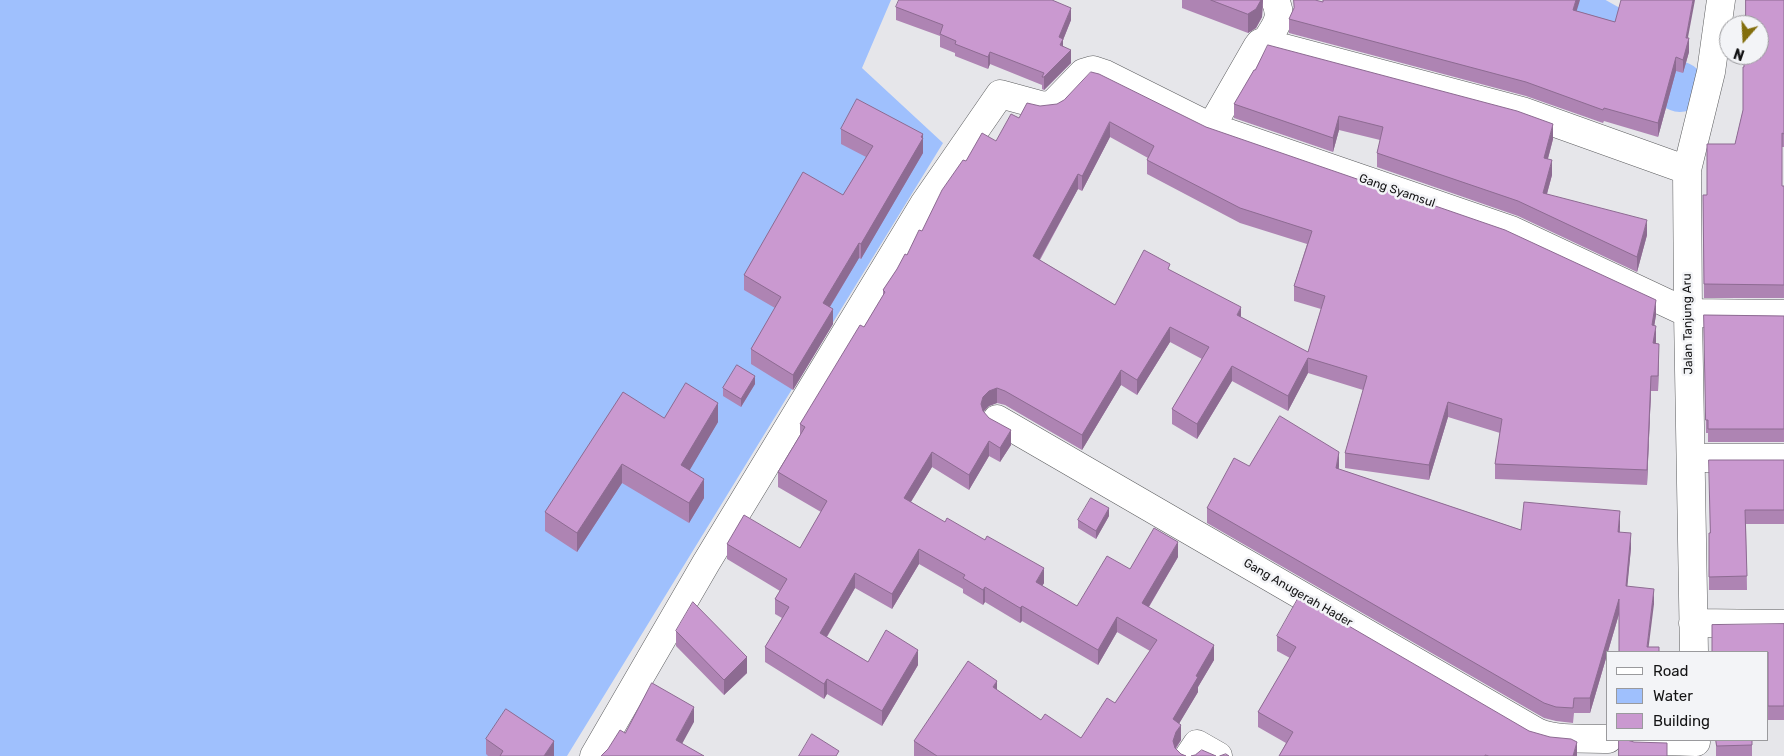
<!DOCTYPE html>
<html>
<head>
<meta charset="utf-8">
<style>
	body { margin:0 }
	#map { position:relative; width:1784px; height:756px; overflow:hidden; background:#e6e6ea; font-family:Rubik,sans-serif }
	canvas { display:block }
	.legend { position:absolute; left:1606px; top:651px; width:162px; height:90px; box-sizing:border-box; background:#f3f4f7; border:1px solid #9a9a9d; margin:0; padding:6px 9px; list-style:none; font-size:15px; color:#141415 }
	.legend li { display:flex; align-items:center; gap:10px; height:25px }
	.legend b { width:25px; border:1px solid #9a9a9d }
	.north { position:absolute; left:1719px; top:15px; width:50px; height:50px; box-sizing:border-box; background:#f3f4f7; border:1px solid #9a9a9d; border-radius:50%; rotate:199deg; font-size:14px; font-weight:700; line-height:20px; text-align:center; color:#141415 }
	.north::after { content:''; display:block; margin:auto; width:18px; height:22px; background:#836e0c; clip-path:polygon(50% 0,100% 100%,50% 72%,0 100%) }
</style>
</head>
<body>
<div id="map">
<canvas width="1784" height="756"></canvas>
<ul class="legend">
<li><b style="height:6px;background:#fff"></b>Road</li>
<li><b style="height:14px;background:#9fc0fd"></b>Water</li>
<li><b style="height:14px;background:#ca99d0"></b>Building</li>
</ul>
<div class="north">N</div>
</div>
<script>
const c = document.querySelector('canvas').getContext('2d');
c.lineJoin = 'round';
function fillPath(path, color) {
  c.fillStyle = color;
  c.fill(path, 'evenodd');
}
function stroke(path, color, width, dash) {
  c.strokeStyle = color;
  c.lineWidth = width;
  c.lineCap = dash ? 'butt' : 'round';
  c.setLineDash(dash || []);
  c.stroke(path);
}
function label(font, color, halo, rows, align = 'center') {
  c.font = font + ' Rubik,sans-serif';
  c.lineWidth = 5;
  c.setLineDash([]);
  c.textBaseline = 'middle';
  c.strokeStyle = halo;
  c.fillStyle = color;
  for (const [text, x, y, turn = 0] of rows) {
    c.save();
    c.translate(x, y);
    c.rotate((+turn || 0) * Math.PI / 180);
    c.textAlign = isNaN(turn) ? turn : align;
    if (halo) c.strokeText(text, 0, 0);
    c.fillText(text, 0, 0);
    c.restore();
  }
}
const water = new Path2D(`
	M0,0h891l-29,68 81,75 -376,613h-567z`);
const river = new Path2D(`
	M1554,0l74,41 10,28 42,18`);
const minor = new Path2D(`
	M1265,43c10,-17 19,-24 10,-43
	M1211,127l46,-80 3,-4h5l257,68 165,59
	M997,419l540,313c21,9 48,6 71,7
	M1691,458h93
	M1693,623l91,1
	M1694,652l-6,-339 -1,-143 24,-98 10,-72
	M1635,740l61,2
	M594,756l112,-193 218,-359 76,-110 44,12 9,-2 30,-31 10,-3 12,4 106,53 300,103 177,83 96,1
	M1189,756l8,-12 21,12`);
const wall = new Path2D(`
	M1182,0h81l-1,17 -6,11 -8,5 -66,-25z
	M1784,0v147h-2v39h2v112h-80l-1,-103h4l28,-51 8,-34 1,-43z
	M1323,2l254,9 38,11 73,16 1,14 -6,21 -7,-2 -18,66 -54,-16 -1,2 -77,-27 -237,-63v-14z
	M896,7l175,13 -8,20v6l8,17 -27,27 -2,-1v-4l-52,-21 -2,5 -33,-13v-3l-15,-6v-11l-44,-16z
	M1234,104l319,35 -5,20 4,16 -5,19 100,41 -10,37 -119,-56 -141,-49v-14l3,-13 -41,-10 -6,22 -99,-34z
	M1040,106l166,21 450,188 -2,11 2,15v2l3,16 -1,32h-7l-4,94 -152,-6v-15l5,-31 -52,-16 -19,63 -84,-12v-15l18,-63 -55,-17 -20,38 -56,-30 -35,58 -25,-15v-15l30,-50 -32,-17 -33,53 -16,-10 -39,65 -77,-45 -8,-2 -8,3 -6,6 28,33 -11,17 -11,-6 -20,34 -37,-23 -21,35 133,81 -2,3 35,20 53,-37 48,-12 -29,50 65,53 -16,27v5l-19,31 2,17 -5,9 5,5 5,2h-272v-15l83,-51 44,30 40,18 34,-35 35,-52 -33,-19 -19,33 -76,-44 -2,2 -35,-21 -2,3 -20,-12v-4l-44,-25 -27,45 -37,-21 -28,49 41,25 50,3 -36,61 -55,-32 -3,5 -59,-37v-15l17,-29 -7,-4v-15l5,-8 -53,-32v-15l73,4 21,-36 -43,-25v-15l22,-36v-12l64,-97 19,-31v-6l24,-35 59,-94 30,-20 23,-23zM1110,137l38,21 -1,2v14l93,49 67,21 -13,42v15l27,8 -13,43 -67,-34 -71,-48 -55,35 -75,-45 38,-71 4,2z
	M841,129l82,5v19l-62,106 -2,-1 -29,49 3,17 -40,66 -42,-26v-15l24,-41 -31,-18v-15l99,-80 23,-38 -25,-13z
	M1704,315l80,1v126h-76v-9h-2z
	M755,384l-14,23 -18,-11v-8z
	M664,418l54,4 -29,48 15,28 -15,25 -67,-40 -45,69 -32,-21v-19z
	M1784,460v64h-38l1,66h-38v-57h1z
	M1249,466h90v3l182,61 99,-4v6l11,16 -4,38 27,18 -35,48v-38l-29,99h-16l-1,10 -17,-2 -12,-3 -337,-195v-15z
	M1109,516l-13,23 -18,-11v-8z
	M1784,624v96h-16v-68z
	M676,631l71,42 -23,22 -48,-49z
	M1277,636l252,95 48,25h-298l7,-13 -28,-16v-15l32,-54 -13,-7z
	M486,739l68,17h-66l-2,-2z
	M1716,740h36v16h-36z`);
const shadedWall = new Path2D(`
	M1261,0h2l-1,17 -6,11 -8,5v-19z
	M1576,0h4l-7,23v-13z
	M1693,0h2l-9,48 3,-10v14l-6,21v-13l3,-22z
	M1071,8v12l-8,20v11l-4,-14z
	M1071,50v13l-27,27v-13z
	M990,52v12l-2,5v-12z
	M1676,57v14l-18,66v-14z
	M1339,116v14l-6,22v-14z
	M1110,122v15l-28,54v-15z
	M1553,124v15l-9,34v-15z
	M923,134v19l-62,106v-15z
	M1552,160v15l-9,33v-15z
	M1078,174v15l-45,82v-15z
	M1647,220v15l-10,37v-15z
	M859,243v15l-36,60v-15z
	M1656,300v15l-4,25v-15z
	M1241,307v15l-4,-7z
	M833,309v15l-40,66v-15z
	M1656,326v15l-3,17v-15z
	M1170,327v15l-33,53v-15z
	M1659,344v15l-1,32v-15z
	M1308,358v15l-20,38v-15z
	M1232,366v15l-35,58v-15z
	M1121,370v15l-39,65v-15z
	M755,376v8l-14,23v-8z
	M1651,376v15l-4,94v-15z
	M997,388v15l-8,3 -6,6 -2,-8 2,-7 6,-6z
	M1448,402v15l-19,63v-15z
	M718,403v19l-37,63v-20z
	M1011,430v15l-11,17v-14z
	M989,441v15l-20,34v-15z
	M932,452v15l-28,46v-15z
	M1339,452v14l-3,17v-15z
	M622,464v19l-45,69v-19z
	M704,479v19l-15,25v-20z
	M1109,508v8l-13,23v-8z
	M1620,511v15l-2,21v-15z
	M1631,533v15l-5,53v-15z
	M1178,542v15l-36,61v-15z
	M919,549v15l-27,45v-15z
	M1044,568v15l-8,14v-15z
	M855,573v15l-35,60v-15z
	M985,587v15l-2,3v-15z
	M1654,589v15l-6,48 -1,-5z
	M1619,599v15l-29,99v-15z
	M1022,606v15l-2,2v-15z
	M1117,617v15l-19,33v-15z
	M1214,645v15l-16,27v5l-25,42v-15l23,-43z
	M918,650v15l-36,61v-15z
	M747,657v16l-23,22v-15z
	M827,679v15l-3,5v-15z
	M997,681v14l-4,-8z
	M694,707v15l-18,33v-15z
	M1181,725v15l-5,7 -3,8v-14l3,-9z
	M554,741v15h-10z
	M1577,742v14h-4z`);
const building = new Path2D(`
	M899,0h153l19,8 -12,29 4,2 -3,6 11,5 -27,27h-2l2,-4 -54,-21 -2,5 -33,-13 1,-3 -16,-7 3,-9 -47,-18z
	M1211,0h50l-5,9 -8,5z
	M1294,0h21l8,2v-2h253l-3,10 42,12 6,-22h72l-7,38h3l-6,22 -7,-3 -18,66 -54,-15 -1,2 -77,-28 -237,-63 5,-11z
	M1746,0h38v134l-2,-1v53h2v99l-80,-1 -1,-89h4v-51h28l8,-34v-43h1v-12h15v-30h-13z
	M1268,45l249,66 36,13 -9,34 8,2 -9,33 104,27 -10,37 -119,-56 -141,-48 6,-26 -44,-11 -6,22 -99,-34 20,-34h1z
	M1091,72l8,2 107,53 299,103 151,70 -4,25 4,1 -3,17 6,1 -1,32h-7l-4,94 -152,-6 7,-45 -54,-17 -19,63 -84,-12 22,-77 -59,-18 -20,38 -56,-30 -35,58 -25,-15 37,-62 -39,-20 -33,53 -16,-10 -39,65 -77,-44 -8,-3 -8,3 -6,6 -2,7 2,7 6,7 22,12 -11,18 -11,-7 -20,34 -37,-23 -28,46 41,24 2,-4 38,22 2,-4 57,32 -8,14 41,24 30,-50 23,13 24,-41 24,14 -36,61 72,42 -18,31 2,1 -25,42 8,6 -5,7 -3,9 2,7 6,6 5,2h-249l-23,-15 54,-80 29,20 -4,6 48,33 4,-6 36,24 26,-40 8,5 42,-63 -40,-23 -19,33 -76,-44 -2,2 -35,-21 -2,3 -20,-12 2,-3 -46,-26 -27,45 -37,-21 -35,60 48,29 18,-32 32,20 -36,61 -55,-32 -3,5 -59,-37 24,-40 -14,-8 12,-20 -60,-35 17,-29 56,33 27,-47 -49,-29 27,-45 -5,-3 60,-99 4,2 21,-35 -2,-2 14,-21 8,-15 2,1 12,-25 3,1 20,-41 21,-30 3,1 16,-28 14,8 15,-27 8,4 8,-15 13,3 17,-2 7,-4zM1110,122l44,24 -7,14 93,48 72,23 -18,55 31,10 -17,56 -71,-37 4,-8 -73,-38 2,-5 -26,-14 -29,55 -82,-49 45,-82 4,2z
	M857,99l66,35 -2,3 2,1 -62,106 -2,-1 -36,60 10,6 -40,66 -42,-26 30,-52 -37,-22 59,-103 40,23 30,-49 -32,-17z
	M1704,315l80,1v113h-76v-9h-2z
	M737,365l18,11 -14,23 -18,-11z
	M686,383l32,20 -37,62 23,14 -15,24 -67,-39 -45,69 -32,-21 78,-120 41,26z
	M1280,416l59,36 -3,16 185,62 3,-28 96,9 -2,21 13,1 -5,53 28,3 -7,58h12v5h-40v-53l-29,99h-16l-1,10 -17,-1 -12,-4 -337,-195 27,-50 15,8z
	M1709,460h75v50h-39l2,66 -38,1v-44h1z
	M1091,498l18,10 -13,23 -18,-11z
	M1299,597l230,134 21,6 21,2 6,3 -4,14h-84l-4,-1v1h-206l14,-24 -35,-20 38,-65 -19,-11z
	M693,602l54,55 -23,23 -48,-49z
	M1784,624v82h-16v-54h-56v-27z
	M652,683l42,24 -18,33 28,16h-103l7,-7 12,-19 5,3z
	M506,709l48,32 -10,15h-44l3,-5 -17,-12z
	M812,734l27,17 -3,5h-37z
	M1619,740h8l7,2 33,1v13h-48z
	M1716,740h36v5l-35,1z
	M1202,750l14,6h-25l4,-1z
	M1226,754l3,2h-9z`);
const streetNames = [
	["Gang Syamsul",1397,191,19],
	["Jalan Tanjung Aru",1688,324,-91],
	["Gang Anugerah Hader",1298,593,30]
];
fillPath(water, '#9fc0fd');
stroke(river, '#9fc0fd', 50);
stroke(minor, '#5c5d5f', 29);
stroke(minor, '#fff', 28);
fillPath(wall, '#ae84b3');
fillPath(shadedWall, '#8d6b92');
fillPath(building, '#ca99d0');
stroke(building, '#8d6b92', 1);
label('12px', '#141415', '#f3f4f7', streetNames);
</script>
</body>
</html>
